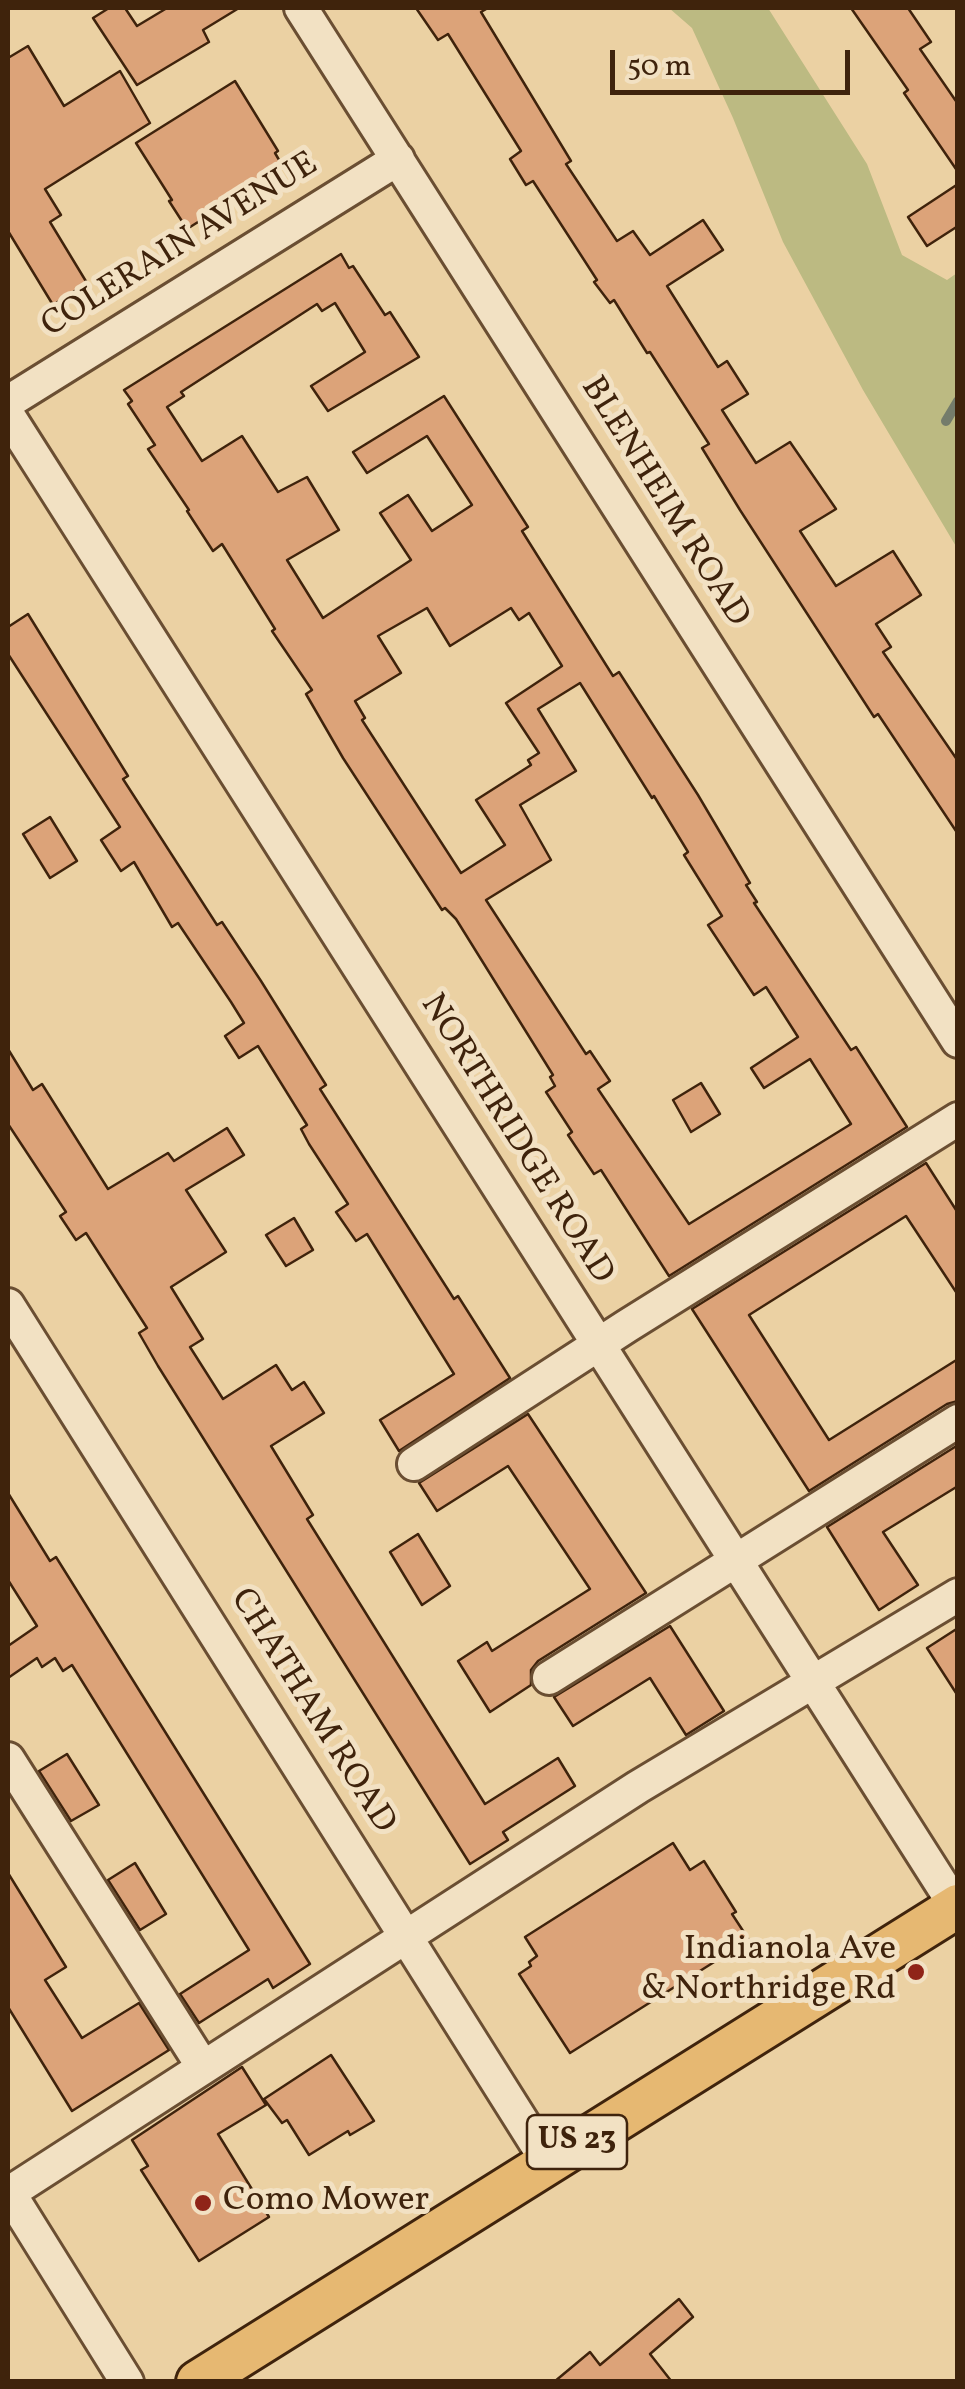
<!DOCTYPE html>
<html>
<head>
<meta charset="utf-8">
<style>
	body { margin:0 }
	#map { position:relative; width:965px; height:2389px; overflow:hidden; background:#ebd1a3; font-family:Vollkorn,serif }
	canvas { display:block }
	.frame { position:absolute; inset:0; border:10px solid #3f230c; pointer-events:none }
	.scale { position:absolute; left:610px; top:50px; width:240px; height:45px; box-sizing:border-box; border:5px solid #3f230c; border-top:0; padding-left:12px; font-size:30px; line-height:35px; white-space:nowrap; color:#3f230c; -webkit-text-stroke:8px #f2e1c3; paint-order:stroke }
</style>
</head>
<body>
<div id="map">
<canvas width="965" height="2389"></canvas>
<div class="frame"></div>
<div class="scale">50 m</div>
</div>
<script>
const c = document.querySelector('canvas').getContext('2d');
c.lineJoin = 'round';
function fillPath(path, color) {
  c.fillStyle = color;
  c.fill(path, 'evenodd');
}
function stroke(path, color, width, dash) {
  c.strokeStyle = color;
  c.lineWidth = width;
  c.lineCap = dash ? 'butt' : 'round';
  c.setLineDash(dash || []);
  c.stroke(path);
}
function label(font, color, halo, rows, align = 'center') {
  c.font = font + ' Vollkorn,serif';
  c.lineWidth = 10;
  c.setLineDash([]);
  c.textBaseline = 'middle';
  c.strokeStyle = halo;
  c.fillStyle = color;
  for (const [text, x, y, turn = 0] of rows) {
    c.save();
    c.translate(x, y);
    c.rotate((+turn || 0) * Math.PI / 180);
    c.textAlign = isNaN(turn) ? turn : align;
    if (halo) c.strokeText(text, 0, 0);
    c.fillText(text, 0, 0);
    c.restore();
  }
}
const green = new Path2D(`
	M669,8h99l99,156 35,91 45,25 10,-7v275l-94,-158 -80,-148 -50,-124 -41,-90z`);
const stream = new Path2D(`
	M946,421l12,-20`);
const building = new Path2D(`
	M109,8h16l12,18 30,-18h72l-36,22 6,12 -72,43 -44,-67z
	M416,8h72l-7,4 90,149 -5,3 51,77 16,-10 17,24 53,-35 20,30 -56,36 51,81 9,-6 21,33 -26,16 34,53 34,-21 46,67 -36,22 36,55 57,-35 28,44 -45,29 15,23 -8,5 75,109v73l-80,-120 -4,3 -134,-207 -38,-62 7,-4 -59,-92 -3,1 -33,-53 -4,3 -16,-21 3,-2 -64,-99 -7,4 -16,-26 11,-8 -73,-117 -10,6z
	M851,8h57l23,34 -11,7 38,55v68l-54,-79 4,-3z
	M28,46l36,60 56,-35 30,52 -105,66 16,26 -11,7 37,61 -34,22 -45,-74v-173z
	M235,81l43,70 -3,2 7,12 -75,46 2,4 -22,14 -18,-28 3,-1 -36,-57z
	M958,184v42l-31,20 -19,-29z
	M341,254l8,14 4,-2 32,49 5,-3 29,45 -91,54 -17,-25 54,-34 -30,-49 -13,8 -5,-7 -136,88 3,4 -17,11 35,54 40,-25 36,56 29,-15 32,53 -52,30 36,58 88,-58 -31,-47 28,-18 24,36 40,-26 -45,-69 -60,37 -14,-21 91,-56 84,131 -6,4 91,145 6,-4 79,123 52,88 -4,2 11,17 -3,1 97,147 5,-3 51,80 -238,149 -68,-106 -7,4 -26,-39 4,-3 -26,-40 9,-6 -5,-9 3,-2 -97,-156 -11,-11 -3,2 -99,-152 -37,-64 6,-4 -40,-59 3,-2 -53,-85 -9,7 -26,-40 2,-1 -41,-61 7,-4 -27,-41 4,-3 -8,-11zM427,608l23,38 61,-38 8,12 10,-7 33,53 -56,37 33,50 -11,7 3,5 -55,35 29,45 -44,28 -99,-153 3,-2 -10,-17 46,-28 -23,-37zM580,683l72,115 2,-2 34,56 -4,3 38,61 -14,9 46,70 12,-8 32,50 -47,31 13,20 46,-29 41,65 -162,100 -91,-135 12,-8 -20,-30 -4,3 -100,-154 65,-40 -31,-55 56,-34 -38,-62z
	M28,614l100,162 -5,3 94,146 5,-3 39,59 65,104 -6,4 134,210 4,-3 52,82 -111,73 -19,-31 74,-46 -87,-140 -11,7 -20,-29 12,-8 -39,-60 -8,-15 6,-4 -49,-79 -19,12 -14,-22 19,-13 -13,-21 -53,-79 -6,4 -38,-65 -13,9 -20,-31 19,-13 -112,-173v-27z
	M50,817l27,44 -27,17 -27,-44z
	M8,1049l25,41 9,-6 66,105 60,-36 6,8 53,-33 17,27 -58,35 40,62 -55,35 32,52 -13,8 33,52 53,-34 16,25 12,-8 20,31 -53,33 42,69 -6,4 178,285 73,-46 17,28 -72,46 5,8 -38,24 -312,-498 -19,-33 8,-5 -61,-95 -10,7 -16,-24 6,-4 -58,-88z
	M701,1083l19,31 -29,18 -18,-32z
	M926,1163l32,50v82l-52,-79 -157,99 80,125 129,-81v42l-11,3 -138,87 -117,-182z
	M294,1218l19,32 -27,16 -20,-31z
	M528,1414l118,179 -108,68 -7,9v15l-41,27 -32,-51 29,-19 5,9 98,-62 -82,-123 -71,45 -18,-28z
	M958,1445v41l-75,46 35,53 -39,25 -52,-83z
	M8,1493l42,68 6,-4 254,407 -37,24 -5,-9 -69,44 -19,-29 69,-44 -177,-285 -9,6 -8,-13 -13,9 -5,-9 -29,20v-32l29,-20 -29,-46z
	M418,1534l32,52 -28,19 -32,-53z
	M670,1626l54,85 -38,24 -36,-57 -77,48 -19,-29z
	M958,1628v68l-31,-48z
	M67,1754l32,51 -28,16 -32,-50z
	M673,1843l17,27 14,-9 32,51 -4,2 17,26 -179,113 -51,-79 12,-8 -2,-4 8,-6 -12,-19z
	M135,1863l31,51 -26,16 -32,-50z
	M8,1873l58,94 -21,13 37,58 57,-35 30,47 -97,61 -64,-104z
	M331,2055l43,66 -24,14 -2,-4 -39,24 -22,-35 -5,3 -18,-24z
	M242,2067l24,38 -48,29 51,83 -70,44 -58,-91 7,-4 -16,-26z
	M679,2299l14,18 -43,37 22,28h-118l36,-30 10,13z`);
const minor = new Path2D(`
	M301,8l657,1033
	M8,402l390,-243
	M8,415l948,1492
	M8,1305l539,856
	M414,1464l213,-138 331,-207
	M549,1678l409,-257
	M8,1759l195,308
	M8,2191l119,191
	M9,2193l629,-406 320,-192`);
const major = new Path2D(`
	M198,2382l760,-476`);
const markers = [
	[916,1972,10,"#8f2418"],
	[203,2203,10,"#8f2418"]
];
const shields = [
	[577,2142,100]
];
const shieldNames = [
	["US 23",577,2142]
];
const streetNames = [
	["COLERAIN AVENUE",181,247,-32],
	["BLENHEIM ROAD",663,503,58],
	["NORTHRIDGE ROAD",515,1140,58],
	["CHATHAM ROAD",311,1712,58]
];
const poiNames = [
	["Indianola Ave",896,1952],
	["& Northridge Rd",896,1992],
	["Como Mower",223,2203,"left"]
];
fillPath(green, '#bcba82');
stroke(stream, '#747c6b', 10);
fillPath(building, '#dca379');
stroke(building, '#3f230c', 2.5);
stroke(minor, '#6a4e32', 38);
stroke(major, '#3f230c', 48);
stroke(minor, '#f2e1c3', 32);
stroke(major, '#e6b872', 42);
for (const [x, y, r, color] of markers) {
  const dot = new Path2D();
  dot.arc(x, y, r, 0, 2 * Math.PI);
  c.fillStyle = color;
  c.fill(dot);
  stroke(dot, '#f2e1c3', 4);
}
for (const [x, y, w] of shields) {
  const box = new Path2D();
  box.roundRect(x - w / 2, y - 27, w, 54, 8);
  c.fillStyle = '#f2e1c3';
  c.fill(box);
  stroke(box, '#3f230c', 2.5);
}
label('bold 32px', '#3f230c', null, shieldNames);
label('35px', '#3f230c', '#f2e1c3', streetNames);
label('35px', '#3f230c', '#f2e1c3', poiNames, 'right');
</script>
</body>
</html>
